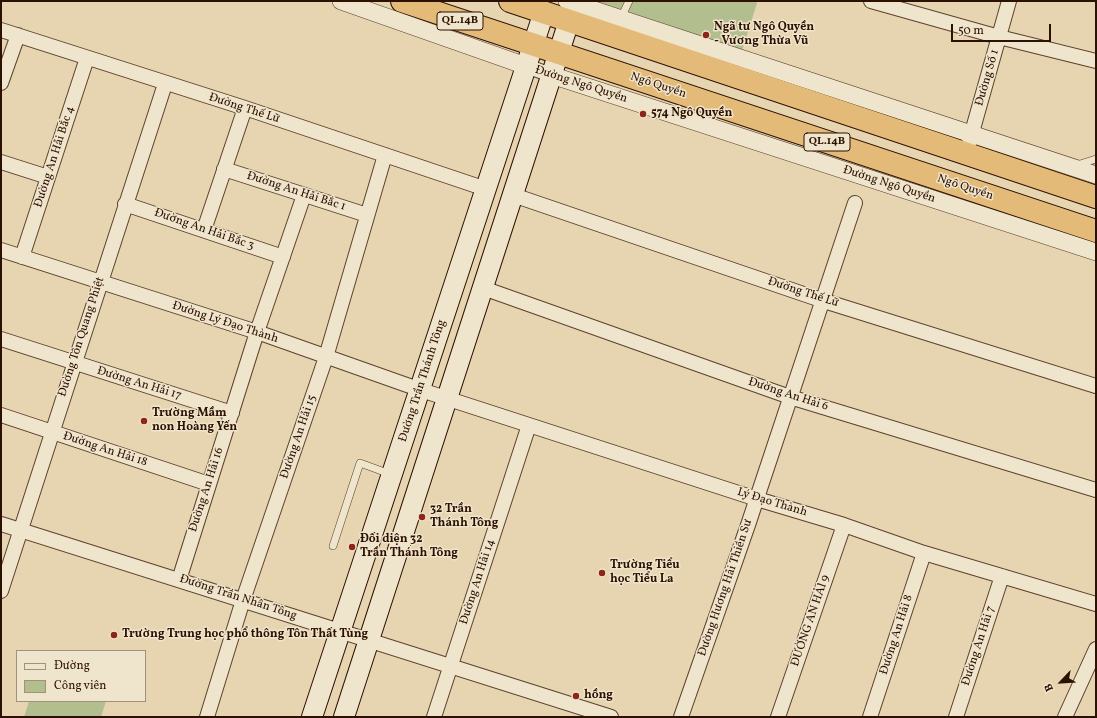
<!DOCTYPE html>
<html>
<head>
<meta charset="utf-8">
<style>
	body { margin:0 }
	#map { position:relative; width:1097px; height:718px; overflow:hidden; background:#e6d5b0; font-family:Vollkorn,serif }
	canvas { display:block }
	.frame { position:absolute; inset:0; border:2px solid #2d1100; pointer-events:none }
	.legend { position:absolute; left:16px; top:650px; width:130px; height:52px; box-sizing:border-box; background:#efe4cc; border:1px solid #a1907a; margin:0; padding:5px 7px; list-style:none; font-size:12px; color:#2d1100 }
	.legend li { display:flex; align-items:center; gap:8px; height:20px }
	.legend b { width:20px; border:1px solid #a1907a }
	.north { position:absolute; left:1041px; top:662px; width:40px; height:40px; -webkit-text-stroke:3px #efe4cc; paint-order:stroke; rotate:245deg; font-size:11px; font-weight:700; line-height:16px; text-align:center; color:#2d1100 }
	.north::after { content:''; display:block; margin:auto; width:14px; height:18px; background:#2d1100; clip-path:polygon(50% 0,100% 100%,50% 72%,0 100%) }
	.scale { position:absolute; left:951px; top:24px; width:100px; height:18px; box-sizing:border-box; border:2px solid #2d1100; border-top:0; padding-left:5px; font-size:12px; line-height:14px; white-space:nowrap; color:#2d1100; -webkit-text-stroke:3px #efe4cc; paint-order:stroke }
</style>
</head>
<body>
<div id="map">
<canvas width="1097" height="718"></canvas>
<div class="frame"></div>
<ul class="legend">
<li><b style="height:5px;background:#efe4cc"></b>Đường</li>
<li><b style="height:11px;background:#b2be8d"></b>Công viên</li>
</ul>
<div class="north">B</div>
<div class="scale">50 m</div>
</div>
<script>
const c = document.querySelector('canvas').getContext('2d');
c.lineJoin = 'round';
function fillPath(path, color) {
  c.fillStyle = color;
  c.fill(path, 'evenodd');
}
function stroke(path, color, width, dash) {
  c.strokeStyle = color;
  c.lineWidth = width;
  c.lineCap = dash ? 'butt' : 'round';
  c.setLineDash(dash || []);
  c.stroke(path);
}
function label(font, color, halo, rows, align = 'center') {
  c.font = font + ' Vollkorn,serif';
  c.lineWidth = 3;
  c.setLineDash([]);
  c.textBaseline = 'middle';
  c.strokeStyle = halo;
  c.fillStyle = color;
  for (const [text, x, y, turn = 0] of rows) {
    c.save();
    c.translate(x, y);
    c.rotate((+turn || 0) * Math.PI / 180);
    c.textAlign = isNaN(turn) ? turn : align;
    if (halo) c.strokeText(text, 0, 0);
    c.fillText(text, 0, 0);
    c.restore();
  }
}
const green = new Path2D(`
	M576,1h180l1,2 -17,54z
	M29,701h77l-5,16h-77z`);
const service = new Path2D(`
	M621,18l8,-17
	M1077,165l19,-6
	M333,546l27,-83 30,11`);
const minor = new Path2D(`
	M871,1l128,36 97,24
	M1,30l244,78 241,81
	M526,66l25,9
	M1,83l17,-48
	M969,143l40,-142
	M1,162l47,15
	M224,169l143,46
	M513,195l308,105 275,86
	M125,204l158,53
	M204,230l41,-122
	M1,250l256,82 164,58 336,109 87,26 80,28 172,51
	M22,257l65,-199
	M483,288l307,109 306,93
	M1,339l231,74
	M1,415l208,69
	M1,524l610,193
	M179,580l78,-248 47,-137
	M1,591l164,-507
	M207,717l36,-117 83,-243 59,-202
	M434,717l95,-292
	M681,717l67,-192 107,-322
	M778,717l66,-192
	M870,717l54,-164
	M956,717l46,-141
	M1065,717l31,-68`);
const tertiary = new Path2D(`
	M341,1l185,65
	M567,1l529,174
	M551,75l545,177`);
const secondary = new Path2D(`
	M312,717l232,-705
	M344,717l225,-696`);
const trunk = new Path2D(`
	M402,1l694,230
	M510,1l586,196`);
const markers = [
	[706,35,4,"#8f2418"],
	[643,114,4,"#8f2418"],
	[144,421,4,"#8f2418"],
	[422,517,4,"#8f2418"],
	[352,547,4,"#8f2418"],
	[602,573,4,"#8f2418"],
	[114,635,4,"#8f2418"],
	[576,696,4,"#8f2418"]
];
const shields = [
	[460,21,46],
	[827,142,46]
];
const shieldNames = [
	["QL.14B",460,21],
	["QL.14B",827,142]
];
const poiNames = [
	["Ngã tư Ngô Quyền",714,28],
	["- Vương Thừa Vũ",714,42],
	["574 Ngô Quyền",651,114],
	["Trường Mầm",152,414],
	["non Hoàng Yến",152,428],
	["32 Trần",430,510],
	["Thánh Tông",430,524],
	["Đối diện 32",360,540],
	["Trần Thánh Tông",360,554],
	["Trường Tiểu",610,566],
	["học Tiểu La",610,580],
	["Trường Trung học phổ thông Tôn Thất Tùng",122,635],
	["hồng",584,696]
];
const streetNames = [
	["Đường Số 1",988,78,-74],
	["Đường Ngô Quyền",581,85,18],
	["Ngô Quyền",658,86,18],
	["Đường Thế Lữ",244,109,18],
	["Đường An Hải Bắc 4",55,157,-72],
	["Đường Ngô Quyền",889,185,18],
	["Ngô Quyền",965,188,18],
	["Đường An Hải Bắc 1",296,192,18],
	["Đường An Hải Bắc 3",204,230,19],
	["Đường Thế Lữ",803,293,18],
	["Đường Lý Đạo Thành",225,323,18],
	["Đường Tôn Quang Phiệt",82,337,-72],
	["Đường Trần Thánh Tông",423,381,-72],
	["Đường An Hải 17",139,384,17],
	["Đường An Hải 6",788,395,18],
	["Đường An Hải 15",299,437,-71],
	["Đường An Hải 18",105,450,18],
	["Đường An Hải 16",207,490,-72],
	["Lý Đạo Thành",772,503,17],
	["Đường An Hải 14",478,582,-72],
	["Đường Hương Hải Thiền Sư",726,588,-71],
	["Đường Trần Nhân Tông",238,598,18],
	["ĐƯỜNG AN HẢl 9",811,621,-71],
	["Đường An Hải 8",897,635,-72],
	["Đường An Hải 7",979,646,-72]
];
fillPath(green, '#b2be8d');
stroke(service, '#5b422c', 8);
stroke(minor, '#5b422c', 16);
stroke(tertiary, '#5b422c', 18);
stroke(secondary, '#2d1100', 22);
stroke(trunk, '#2d1100', 24);
stroke(service, '#efe4cc', 7);
stroke(minor, '#efe4cc', 14);
stroke(tertiary, '#efe4cc', 17);
stroke(secondary, '#efe4cc', 20);
stroke(trunk, '#e3ba78', 22);
for (const [x, y, r, color] of markers) {
  const dot = new Path2D();
  dot.arc(x, y, r, 0, 2 * Math.PI);
  c.fillStyle = color;
  c.fill(dot);
  stroke(dot, '#efe4cc', 1.5);
}
for (const [x, y, w] of shields) {
  const box = new Path2D();
  box.roundRect(x - w / 2, y - 9, w, 18, 3);
  c.fillStyle = '#efe4cc';
  c.fill(box);
  stroke(box, '#2d1100', 1);
}
label('bold 11px', '#2d1100', null, shieldNames);
label('bold 12px', '#2d1100', '#efe4cc', poiNames, 'left');
label('12px', '#2d1100', '#efe4cc', streetNames);
</script>
</body>
</html>
